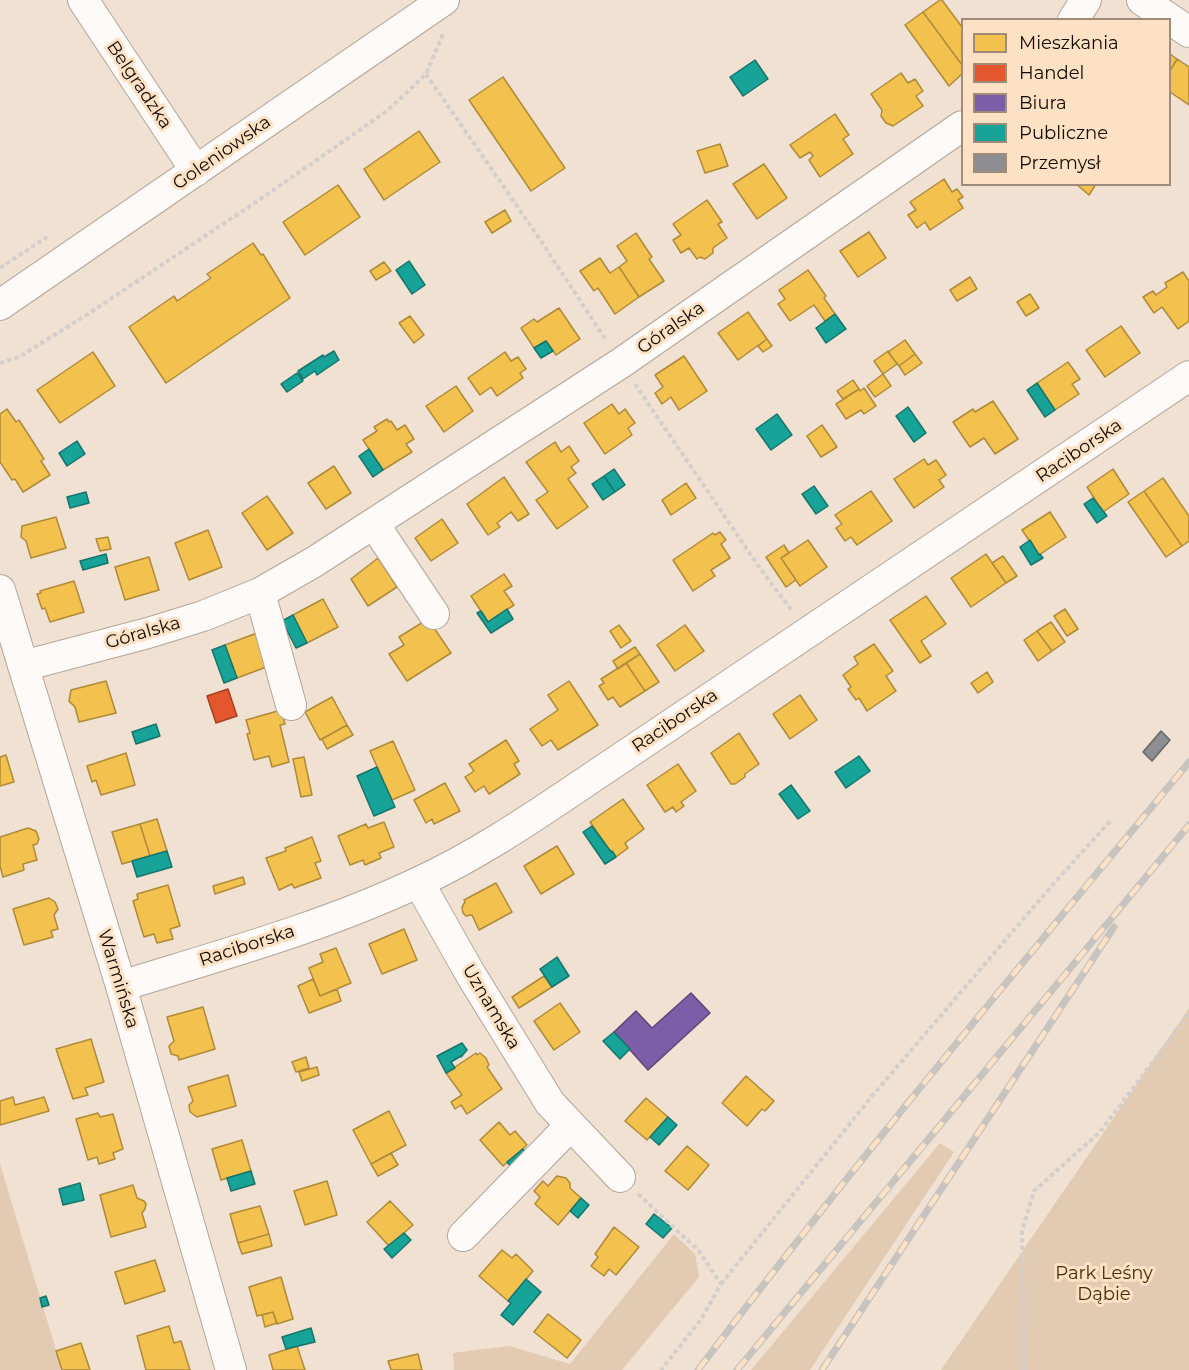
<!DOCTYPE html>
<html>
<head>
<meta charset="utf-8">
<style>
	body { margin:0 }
	#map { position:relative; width:1189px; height:1370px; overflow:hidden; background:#f0e1d2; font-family:Montserrat,sans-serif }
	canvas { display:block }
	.legend { position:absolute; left:961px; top:18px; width:210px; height:168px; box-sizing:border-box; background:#fde1c5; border:2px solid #9f8b77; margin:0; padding:8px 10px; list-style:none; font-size:18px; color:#120a03 }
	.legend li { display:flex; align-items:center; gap:12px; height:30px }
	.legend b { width:30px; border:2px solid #9f8b77 }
</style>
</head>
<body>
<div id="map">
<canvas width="1189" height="1370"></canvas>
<ul class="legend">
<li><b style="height:16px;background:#f2c14e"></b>Mieszkania</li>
<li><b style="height:16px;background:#e4572e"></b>Handel</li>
<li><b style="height:16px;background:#7b5ea7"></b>Biura</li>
<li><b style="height:16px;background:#17a398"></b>Publiczne</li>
<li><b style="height:16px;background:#8d8d92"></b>Przemysł</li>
</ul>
</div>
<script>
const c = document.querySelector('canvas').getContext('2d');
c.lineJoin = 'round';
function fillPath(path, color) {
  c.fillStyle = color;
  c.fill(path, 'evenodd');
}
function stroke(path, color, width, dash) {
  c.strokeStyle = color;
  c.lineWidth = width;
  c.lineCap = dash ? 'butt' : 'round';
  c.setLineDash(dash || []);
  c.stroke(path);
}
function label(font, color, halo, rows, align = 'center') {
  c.font = font + ' Montserrat,sans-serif';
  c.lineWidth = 6;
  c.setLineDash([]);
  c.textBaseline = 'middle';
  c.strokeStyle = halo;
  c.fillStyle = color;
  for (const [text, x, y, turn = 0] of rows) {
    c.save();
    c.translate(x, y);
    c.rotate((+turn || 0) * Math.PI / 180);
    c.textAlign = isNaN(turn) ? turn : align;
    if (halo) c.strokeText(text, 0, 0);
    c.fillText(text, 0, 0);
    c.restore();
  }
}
const green = new Path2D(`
	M1189,1008v362h-248z
	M940,1143l14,9 -144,218h-59z
	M0,1164l62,206h-62z
	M674,1234l21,20 4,23 -77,93h-168l-1,-17 56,-7 61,18z`);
const homes = new Path2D(`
	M940,0h2l20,27v38l-39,-53z
	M923,12l39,53v9l-13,12 -44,-61z
	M1170,54l7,5 -7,12z
	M1177,59l12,8v38l-19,-13v-21z
	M901,73l7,10 7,-4 8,12 -7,5 7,10 -30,20 -7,-3 -5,-7 1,-6 -11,-16z
	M503,77l62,91 -34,23 -62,-91z
	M835,114l14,21 -6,4 10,15 -33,23 -11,-17 4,-4 -3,-4 -10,6 -10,-13z
	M419,131l21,31 -56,38 -20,-31z
	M720,144l8,22 -23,7 -8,-22z
	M764,164l23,34 -30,21 -24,-35z
	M944,179l8,13 5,-3 6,8 -5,3 5,8 -33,22 -5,-8 -8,6 -9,-13 8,-5 -6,-8z
	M1076,184h20l-7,11z
	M338,185l22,32 -55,38 -22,-33z
	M707,200l15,22 -4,2 9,14 -14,10v5l-8,6 -5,-2 -3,2 -8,-11 -8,5 -8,-13 8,-5 -8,-11z
	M505,210l6,11 -19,12 -7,-11z
	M869,232l17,26 -28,19 -18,-26z
	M636,233l16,24 -3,2 15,22 -25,16 -20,-30 8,-6 -10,-15z
	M253,243l8,12 2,-1 27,44 -124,85 -37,-56 45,-31 3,5 34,-23 -4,-4z
	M600,258l10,15 9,-6 20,30 -24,17 -17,-26 -4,3 -14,-20z
	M384,262l7,9 -15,9 -6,-9z
	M808,270l18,26 -2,2 11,16 -10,7 -11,-16 -24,16 -12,-17 7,-5 -6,-9z
	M1183,272l6,9v40l-11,8 -16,-22 -8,6 -11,-16 10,-6 3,4 11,-8 -2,-4z
	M970,277l7,12 -20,12 -7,-11z
	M1030,294l9,14 -13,8 -9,-14z
	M559,308l21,31 -24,16 -10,-14 -12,7 -13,-20 13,-9 3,3z
	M748,312l19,27 -29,21 -20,-27z
	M410,316l14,19 -10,8 -15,-20z
	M1121,326l19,27 -35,24 -19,-27z
	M767,339l5,7 -9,6 -5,-6z
	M905,340l10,14 -16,12 -11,-14z
	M888,351l9,13 -14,10 -9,-13z
	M93,352l22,34 -55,37 -23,-33z
	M505,352l6,9 7,-4 8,12 -6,4 3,5 -26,18 -6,-9 -11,8 -12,-17z
	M915,354l7,9 -17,12 -6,-9z
	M684,356l23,35 -28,19 -8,-13 -9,7 -7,-11 8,-6 -8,-12z
	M1068,362l12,17 -8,5 7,10 -24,16 -18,-27z
	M883,374l8,12 -16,11 -8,-11z
	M853,380l6,9 -16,10 -6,-8z
	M456,386l17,25 -29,21 -18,-26z
	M864,388l12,18 -12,8 -3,-4 -15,9 -10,-15 23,-15 1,2z
	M993,401l25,38 -23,15 -11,-16 -14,9 -17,-25 20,-13 2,3z
	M612,404l7,10 6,-5 10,14 -7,5 4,7 -27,19 -21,-31z
	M7,409l9,13 3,-2 25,39 -3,2 9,14 -27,17 -8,-13 -3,1 -12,-18v-48z
	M387,419l2,3 2,-1 6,9 8,-5 9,14 -8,5 6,8 -29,18 -20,-30 14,-9 -3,-4z
	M822,425l15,22 -16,10 -14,-21z
	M555,442l6,10 8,-6 10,15 -8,6 5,6 -8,6 20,28 -31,22 -21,-29 12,-8 -22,-30z
	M924,459l4,6 8,-5 10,15 -7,5 5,7 -30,21 -20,-29z
	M334,466l17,27 -25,16 -18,-26z
	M1113,469l16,25 -26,18 -16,-25z
	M504,477l25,37 -11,7 -7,-9 -14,11 3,4 -12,8 -21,-31z
	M1163,478l26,38v25l-7,5 -38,-55z
	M686,483l10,15 -25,17 -9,-15z
	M871,491l21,30 -35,24 -6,-8 -6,4 -9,-13 6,-4 -7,-9z
	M1144,491l38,55 -16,11 -38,-55z
	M267,496l26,37 -26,17 -25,-37z
	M1050,512l16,25 -27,18 -17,-25z
	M56,517l10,31 -35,10 -5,-17 -5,-4 1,-11z
	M442,519l16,24 -27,18 -16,-23z
	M208,530l14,37 -33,13 -14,-37z
	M720,532l6,8 -5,4 9,14 -19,12 4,6 -22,15 -20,-31 40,-27 2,2z
	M108,537l3,12 -11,2 -4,-12z
	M808,540l19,27 -27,19 -19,-28z
	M784,545l5,8 -8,5 15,22 -10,7 -20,-30z
	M986,554l20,29 -35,24 -20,-29z
	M1003,556l14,20 -11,7 -14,-20z
	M149,557l10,33 -34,10 -10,-33z
	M378,558l19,29 -29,19 -17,-27z
	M504,574l8,12 -8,5 10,14 -26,17 -17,-26z
	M74,581l10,31 -34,10 -5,-14 -3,1 -5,-15 4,-1 -1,-2z
	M926,596l20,28 -25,17 10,15 -11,7 -30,-43z
	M323,599l15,28 -31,16 -14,-28z
	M1065,609l13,20 -11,7 -13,-20z
	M428,619l23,34 -44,28 -18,-27 15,-9 -5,-8z
	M1051,622l14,20 -13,9 -15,-20z
	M619,625l12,16 -10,7 -11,-17z
	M685,625l19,26 -29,20 -18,-26z
	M1037,631l15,20 -14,10 -14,-21z
	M257,633l12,33 -32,12 -12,-33z
	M874,644l19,27 -7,5 10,15 -29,20 -8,-13 -3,2 -8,-11 3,-2 -8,-12 15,-11 -4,-7z
	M635,647l5,7 -22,15 -5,-8z
	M640,654l19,28 -14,9 -19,-28z
	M626,663l19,28 -25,16 -7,-10 -5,3 -9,-14 5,-3 -3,-4z
	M987,672l6,10 -15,11 -7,-10z
	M106,681l10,32 -37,9 -4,-15 -6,-6 2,-11z
	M569,681l29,44 -40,25 -7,-10 -9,6 -12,-17 28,-19 -10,-15z
	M800,695l17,25 -27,19 -17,-25z
	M332,697l15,28 -27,15 -15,-28z
	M281,710l4,14 -5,1 9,37 -17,5 -3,-11 -15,4 -7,-26 3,-1 -4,-13z
	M347,725l6,10 -26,14 -5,-10z
	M739,733l20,31 -14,10v3l-10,7h-4l-20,-31z
	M506,740l13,21 -5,3 6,10 -31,20 -5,-8 -9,6 -10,-15 9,-6 -5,-7z
	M393,741l22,49 -23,10 -22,-49z
	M126,753l9,32 -34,10 -5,-15 -4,2 -5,-16z
	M6,755l8,27 -14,4v-29z
	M304,757l8,38 -11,2 -8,-38z
	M678,764l18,27 -15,11 3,4 -8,6 -3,-5 -8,5 -18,-27z
	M445,783l15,28 -26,13 -2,-5 -6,4 -12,-23z
	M623,799l21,30 -19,14 3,5 -12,9 -4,-6 -1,1 -21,-30z
	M157,819l10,32 -17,5 -10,-32z
	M384,822l10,25 -15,6 2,5 -16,7 -2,-5 -13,5 -12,-29 28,-12 2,4z
	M140,824l10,32 -28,8 -10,-32z
	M28,828l8,3 3,8 -2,5 -4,1 4,15 -14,4 1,6 -21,7 -3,-11v-29z
	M312,837l9,24 -6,2 6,15 -27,10 -2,-4 -13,6 -13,-32 20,-7 -1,-3z
	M557,846l17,28 -33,20 -17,-28z
	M243,877l2,7 -30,10 -2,-8z
	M496,883l16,29 -33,18 -7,-15 -6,1 -3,-3 -1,-6 3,-5 -1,-2z
	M168,885l12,41 -10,3 3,10 -16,4 -3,-9 -10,3 -11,-36 5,-2 -1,-5z
	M49,898l6,4 3,7 -4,6 4,14 -7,2 2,6 -29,8 -11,-36z
	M404,929l13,31 -35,14 -13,-30z
	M336,948l15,35 -31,13 -11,-28 14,-6 -3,-8z
	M544,976l8,11 -33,21 -7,-11z
	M313,979l7,17 17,-7 4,12 -32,12 -11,-27z
	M560,1003l20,29 -26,18 -20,-29z
	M203,1007l12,42 -36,11 -1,-4 -7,-2 -2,-8 5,-5 -7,-24z
	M91,1039l13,43 -19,6 3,7 -15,4 -17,-50z
	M476,1053l1,2 3,-2 6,5 3,7 -2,2 15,22 -35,25 -6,-9 -6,4 -4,-7 11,-7 -16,-22z
	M306,1057l3,11 -13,4 -4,-10z
	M317,1067l2,8 -17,6 -3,-9z
	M228,1075l8,31 -39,11 -7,-5 -1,-7 4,-4 -5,-14z
	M746,1076l28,25 -9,10 -3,-2 -15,17 -25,-23z
	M13,1097l2,8 29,-8 5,14 -49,14v-24z
	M646,1098l22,19 -21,23 -22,-19z
	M389,1111l17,34 -35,19 -18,-34z
	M98,1113l2,4 13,-3 10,35 -10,4 2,6 -16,5 -2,-7 -9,3 -12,-41z
	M499,1122l11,13 5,-4 12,14 -24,21 -23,-26z
	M242,1140l9,31 -30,9 -9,-31z
	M687,1146l22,19 -21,25 -23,-19z
	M391,1153l7,12 -20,11 -7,-12z
	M557,1176l9,2 4,5v5l11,10 -23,27 -23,-21 5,-7 -6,-6 9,-10 5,5z
	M327,1181l10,34 -32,10 -11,-34z
	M133,1185l4,13 7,3 2,3 -1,5 -3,4 4,14 -35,10 -11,-42z
	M390,1201l23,24 -24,21 -22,-24z
	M260,1206l9,28 -31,9 -8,-29z
	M614,1227l25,20 -23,28 -7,-6 -5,7 -13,-10 7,-9 -3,-3z
	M269,1234l3,12 -30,8 -4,-11z
	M502,1250l10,8 4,-4 17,17 -25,30 -29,-25z
	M155,1260l10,31 -40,13 -10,-32z
	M281,1277l12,42 -16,5 -4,-12 -16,4 -8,-29z
	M273,1312l4,11 -12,4 -3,-12z
	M548,1314l33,26 -14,18 -33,-26z
	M169,1326l5,17 7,-2 9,29h-44l-9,-34z
	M81,1343l9,27h-28l-6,-19z
	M297,1346l8,24h-32l-4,-15z
	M418,1354l4,16h-31l-3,-9z`);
const shops = new Path2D(`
	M228,689l9,27 -21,7 -9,-27z`);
const offices = new Path2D(`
	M691,993l19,20 -62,57 -34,-38 22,-21 16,17z`);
const public = new Path2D(`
	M755,60l13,19 -25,17 -13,-19z
	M409,261l16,24 -13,9 -16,-24z
	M835,314l11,15 -20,14 -10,-15z
	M546,341l7,10 -12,7 -7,-10z
	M334,351l5,9 -22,15 -2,-4 -12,8 -5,-8 25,-16 1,2z
	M297,373l6,8 -16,11 -6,-8z
	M1037,383l18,27 -10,7 -18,-27z
	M908,407l18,26 -12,9 -18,-26z
	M777,414l15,21 -21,15 -15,-21z
	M77,441l8,13 -18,12 -8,-13z
	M369,449l14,21 -10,7 -14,-21z
	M614,469l11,16 -10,7 -11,-16z
	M604,476l11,16 -12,8 -11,-16z
	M814,486l14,20 -12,8 -14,-20z
	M86,492l3,11 -19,5 -3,-11z
	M1093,498l14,18 -10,7 -13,-19z
	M1030,540l9,15 1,-1 3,4 -12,7 -11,-18z
	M106,554l2,9 -25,7 -3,-9z
	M507,609l6,10 -22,14 -14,-20 4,-2 7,11z
	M293,615l14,28 -11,5 -14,-27z
	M225,645l12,33 -13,5 -12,-33z
	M156,724l4,12 -24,8 -4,-12z
	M859,756l11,15 -24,17 -11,-16z
	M377,767l18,40 -21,9 -17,-40z
	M791,785l19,26 -12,8 -19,-25z
	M592,826l19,26 1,-1 4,6 -11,7 -22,-32z
	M167,851l5,16 -35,10 -5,-16z
	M557,957l12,19 -17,11 -12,-18z
	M614,1032l16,17 -10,10 -17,-18z
	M462,1043l5,7 -6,7v-1l-10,6 4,6 -9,5 -9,-17z
	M668,1117l9,8 -18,20 -9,-8z
	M523,1149l7,7 -16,14 -7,-8z
	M251,1171l4,13 -24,7 -4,-13z
	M80,1183l4,17 -21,5 -4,-16z
	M581,1198l8,7 -11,13 -8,-7z
	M654,1214l18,14 -9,10 -17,-14z
	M404,1233l7,7 -19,18 -8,-9z
	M526,1279l15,13 -28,33 -12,-10 10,-12 -3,-2z
	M46,1296l3,9 -7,2 -2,-9z
	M311,1328l4,14 -29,7 -4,-12z`);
const industry = new Path2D(`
	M1161,731l9,9 -18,21 -9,-9z`);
const path = new Path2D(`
	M426,74l113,164 67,102
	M0,268l47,-31
	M0,363l19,-6 69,-43 174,-116 125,-87 39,-37 17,-40
	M635,384l124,183 34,45
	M638,1194l61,57 22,33 -21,37 -39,49
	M721,1284l152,-189 176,-206 63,-70
	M1024,1370l-2,-139 12,-40 66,-59 89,-118`);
const minor = new Path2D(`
	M83,0l113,171
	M1142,0l47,32
	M1073,20l13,-20
	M0,305l444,-305
	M374,524l60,90
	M0,590l121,396 110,384
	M260,593l31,112
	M23,666l125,-33 55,-17 57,-23 54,-31 307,-199 341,-237
	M419,883l52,92 79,128 70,74
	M121,986c100,-31 203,-59 298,-104 54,-25 104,-58 153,-91l617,-415
	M463,1236l107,-110`);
const rail = new Path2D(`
	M698,1370c157,-208 325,-407 491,-608
	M737,1370l452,-545
	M822,1370l292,-443`);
const streetNames = [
	["Belgradzka",139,85,56],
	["Goleniowska",222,153,-35],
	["Góralska",671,328,-35],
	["Raciborska",1079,451,-34],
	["Góralska",143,633,-16],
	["Raciborska",675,721,-34],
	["Raciborska",247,946,-18],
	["Warmińska",118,979,73],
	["Uznamska",491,1007,59]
];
const parkNames = [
	["Park Leśny",1104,1274],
	["Dąbie",1104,1295]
];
fillPath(green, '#e2cab3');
fillPath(homes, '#f2c14e');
stroke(homes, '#af8a38', 1.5);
fillPath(shops, '#e4572e');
stroke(shops, '#a54021', 1.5);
fillPath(offices, '#7b5ea7');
stroke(offices, '#5c4576', 1.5);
fillPath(public, '#17a398');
stroke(public, '#16756b', 1.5);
fillPath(industry, '#8d8d92');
stroke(industry, '#686667', 1.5);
stroke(minor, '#b2a69a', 32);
stroke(path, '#d4cfcb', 4, [4.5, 3]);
stroke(minor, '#fdfaf8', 30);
stroke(rail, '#c7c3bf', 7);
stroke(rail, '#fde1c5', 4.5, [14]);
label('18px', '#120a03', '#fde1c5', streetNames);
label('18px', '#4a2d08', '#fde1c5', parkNames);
</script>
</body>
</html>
